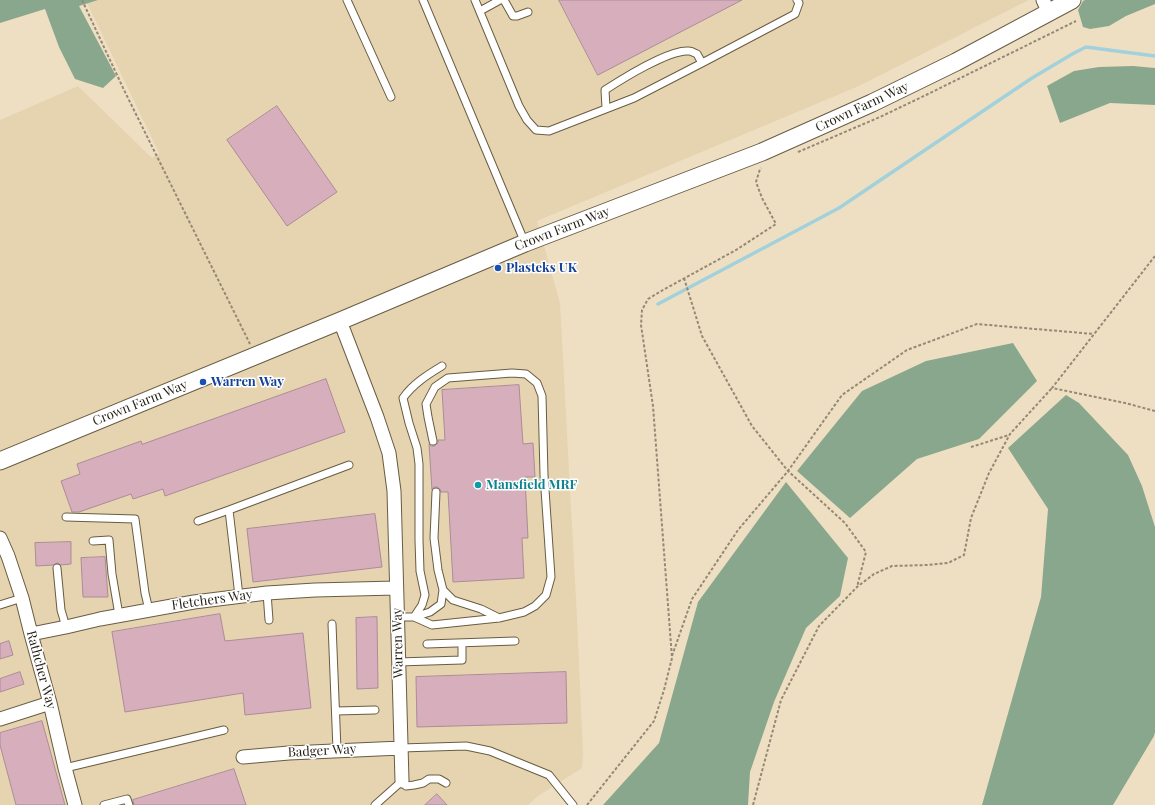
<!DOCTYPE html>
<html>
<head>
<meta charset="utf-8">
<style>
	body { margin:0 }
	canvas { display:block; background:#eedfc3 }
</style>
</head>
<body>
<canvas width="1155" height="805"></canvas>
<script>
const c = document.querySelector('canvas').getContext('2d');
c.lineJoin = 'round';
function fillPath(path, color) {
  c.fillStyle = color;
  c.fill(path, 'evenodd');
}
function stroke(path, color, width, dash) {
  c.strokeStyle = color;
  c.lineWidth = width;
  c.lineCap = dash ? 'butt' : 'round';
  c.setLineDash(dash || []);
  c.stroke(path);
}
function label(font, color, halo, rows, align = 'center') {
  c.font = font + ' "Playfair Display",serif';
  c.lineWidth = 3;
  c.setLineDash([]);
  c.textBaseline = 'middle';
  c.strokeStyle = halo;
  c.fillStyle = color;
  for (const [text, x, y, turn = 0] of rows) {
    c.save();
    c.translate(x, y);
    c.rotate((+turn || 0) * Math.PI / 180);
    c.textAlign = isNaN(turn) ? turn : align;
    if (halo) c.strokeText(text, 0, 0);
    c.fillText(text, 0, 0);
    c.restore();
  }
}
const built = new Path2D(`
	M98,0h931l-170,86 -322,135 23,82 17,315 6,135 -1,15 -44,28 -10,9h-528v-685l78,-34 74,72 7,-5 -72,-150z`);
const forest = new Path2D(`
	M0,0h98l-19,6 37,70 -13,12 -28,-9 -16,-32 -14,-38 -45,14z
	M1085,0h70v4l-29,12 -17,10 -19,3 -7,-2 -5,-17 5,-9z
	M1133,66l22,2v37l-45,-2 -50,20 -13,-37 27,-15 25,-4z
	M1013,343l24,38 -58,58 -62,20 -67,59 -53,-47 65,-80 64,-30z
	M1066,395l13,8 49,52 14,31 13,41v205l-1,4 -41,69h-131l59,-208 7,-88 -40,-61z
	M786,482l62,76 -8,38 -34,32 -32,74 -24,70 -2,33h-145l56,-62 39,-141z`);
const stream = new Path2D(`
	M658,304l181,-96 193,-130 42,-25 12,-6 69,9`);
const building = new Path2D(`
	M559,0h183l-144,75z
	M277,106l60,86 -50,34 -60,-86z
	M326,379l19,53 -180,64 -2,-7 -30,10 -2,-5 -52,18h-7l-11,-31 19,-7 -3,-10 64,-23 1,3z
	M519,385l4,59 10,-1 2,34h-10l3,61h-6l2,40 -71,4 -5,-90h-7l-1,-3 -3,-2h-3l-2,3 -3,-46 2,2h3l4,-3v-3h7l-3,-50z
	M375,514l7,53 -129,15 -6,-53z
	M71,542v22l-10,1 -4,-2 -4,2 -17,1 -1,-23z
	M105,557l3,40h-25l-2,-39z
	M220,614l5,27 78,-8 8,75 -66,7 -2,-22 -118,19 -13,-80z
	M377,617l1,71 -21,1 -1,-71z
	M9,641l4,14 -13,4v-15z
	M20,672l4,12 -24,8v-13z
	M566,672l1,51 -150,4 -1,-50z
	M42,721l23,84h-49l-16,-60v-12z
	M234,769l12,36h-112l-1,-5z
	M437,794l10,11h-22z`);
const path = new Path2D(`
	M82,0l42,90 126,254
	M798,152l82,-35 46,-22 150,-74
	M1155,256l-103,132 73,15 30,8
	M684,278l18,58 50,90 36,45 57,52 21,29 -9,35
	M971,447l38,-12
	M672,656l20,-57 46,-69 50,-59 54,-76 65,-45 70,-26 117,10
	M587,805l67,-84 10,-31 8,-32 -19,-252 -12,-81 1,-15 6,-11 15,-9 73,-40 40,-26 -14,-26 -6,-16 4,-13 1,-1
	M753,805l28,-105 38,-74 38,-39 17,-13 18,-8 36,-1 20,-2 16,-8 7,-37 18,-45 21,-39 42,-46`);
const service = new Path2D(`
	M347,0l44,97
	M423,0l102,243
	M475,0l44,106 8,14 9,10 13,1 85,-33 68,-35 -5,-9c-2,-1 -6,-3 -8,-3 -19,-2 -67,28 -84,39l1,18
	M504,0l9,16h4l11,-4
	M480,11l20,-11
	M702,63l93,-49 4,-11 -2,-3
	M433,441l-5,-24 -2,-13 9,-17 13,-9 64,-5 14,1 11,9 5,13 2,79 7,102 -5,18 -11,11 -11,6 -25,6 -67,7 -18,-8 8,-12 3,-10 -5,-24 -1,-31v-76l-2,-16 -8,-25 -6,-25c10,-14 24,-23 39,-32
	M66,517l69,2 10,74 4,17
	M198,521l31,-11
	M93,541l16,-1 3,34 7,41
	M57,568l4,42 5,17
	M443,590l10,10 28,9 18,9
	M267,593l2,27
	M239,596l-10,-86 120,-45
	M0,605l22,-7
	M397,617h17l16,-5 11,-8 2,-14 -5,-20 -4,-32 2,-46
	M332,624l5,126
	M427,644l88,-3
	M398,662l64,-2v-17
	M336,711l39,-1
	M401,748l65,-2 24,5 59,24 24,30
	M65,768l159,-38
	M104,805l23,-6 2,6
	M375,805l27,-24 4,5 8,-1 9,-2 6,-4h10l7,4`);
const minor = new Path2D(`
	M1043,0l6,13
	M340,321l37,96 12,36 5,38 8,290
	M0,538l8,18 14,42 9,36 19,69 15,65 10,37
	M31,634l35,-7 34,-8 94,-17 73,-9 48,-3 81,-2
	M0,719l50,-16
	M243,757l46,-4 112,-5`);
const tertiary = new Path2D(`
	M0,461l340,-140 185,-78 237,-91 110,-49 84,-41 116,-62`);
const markers = [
	[498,268,4,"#1a4fb4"],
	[203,382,4,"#1a4fb4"],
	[478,485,4,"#0f9aa8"]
];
const streetNames = [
	["Crown Farm Way",862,107,-25],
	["Crown Farm Way",562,229,-21],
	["Crown Farm Way",140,403,-22],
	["Fletchers Way",212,600,-8],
	["Warren Way",398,643,-91],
	["Rathcher Way",41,670,75],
	["Badger Way",322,751,-3]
];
const transitNames = [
	["Plasteks UK",506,268],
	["Warren Way",211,382]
];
const cultureNames = [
	["Mansfield MRF",486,485]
];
fillPath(built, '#e6d4b0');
fillPath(forest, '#89a78d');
stroke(stream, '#a2d1db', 3.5);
fillPath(building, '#d6aebc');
stroke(building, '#ac8c98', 1);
stroke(service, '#685c42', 9);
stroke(minor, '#685c42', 15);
stroke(tertiary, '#685c42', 19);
stroke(path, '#948975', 2, [3, 2]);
stroke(service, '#fff', 7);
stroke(minor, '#fff', 13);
stroke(tertiary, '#fff', 17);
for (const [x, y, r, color] of markers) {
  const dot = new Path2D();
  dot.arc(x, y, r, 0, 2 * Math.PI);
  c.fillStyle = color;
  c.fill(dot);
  stroke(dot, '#fff', 1.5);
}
label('13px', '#231d13', '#fff', streetNames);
label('bold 13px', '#164399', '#fff', transitNames, 'left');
label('bold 13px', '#0d838f', '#fff', cultureNames, 'left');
</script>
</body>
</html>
